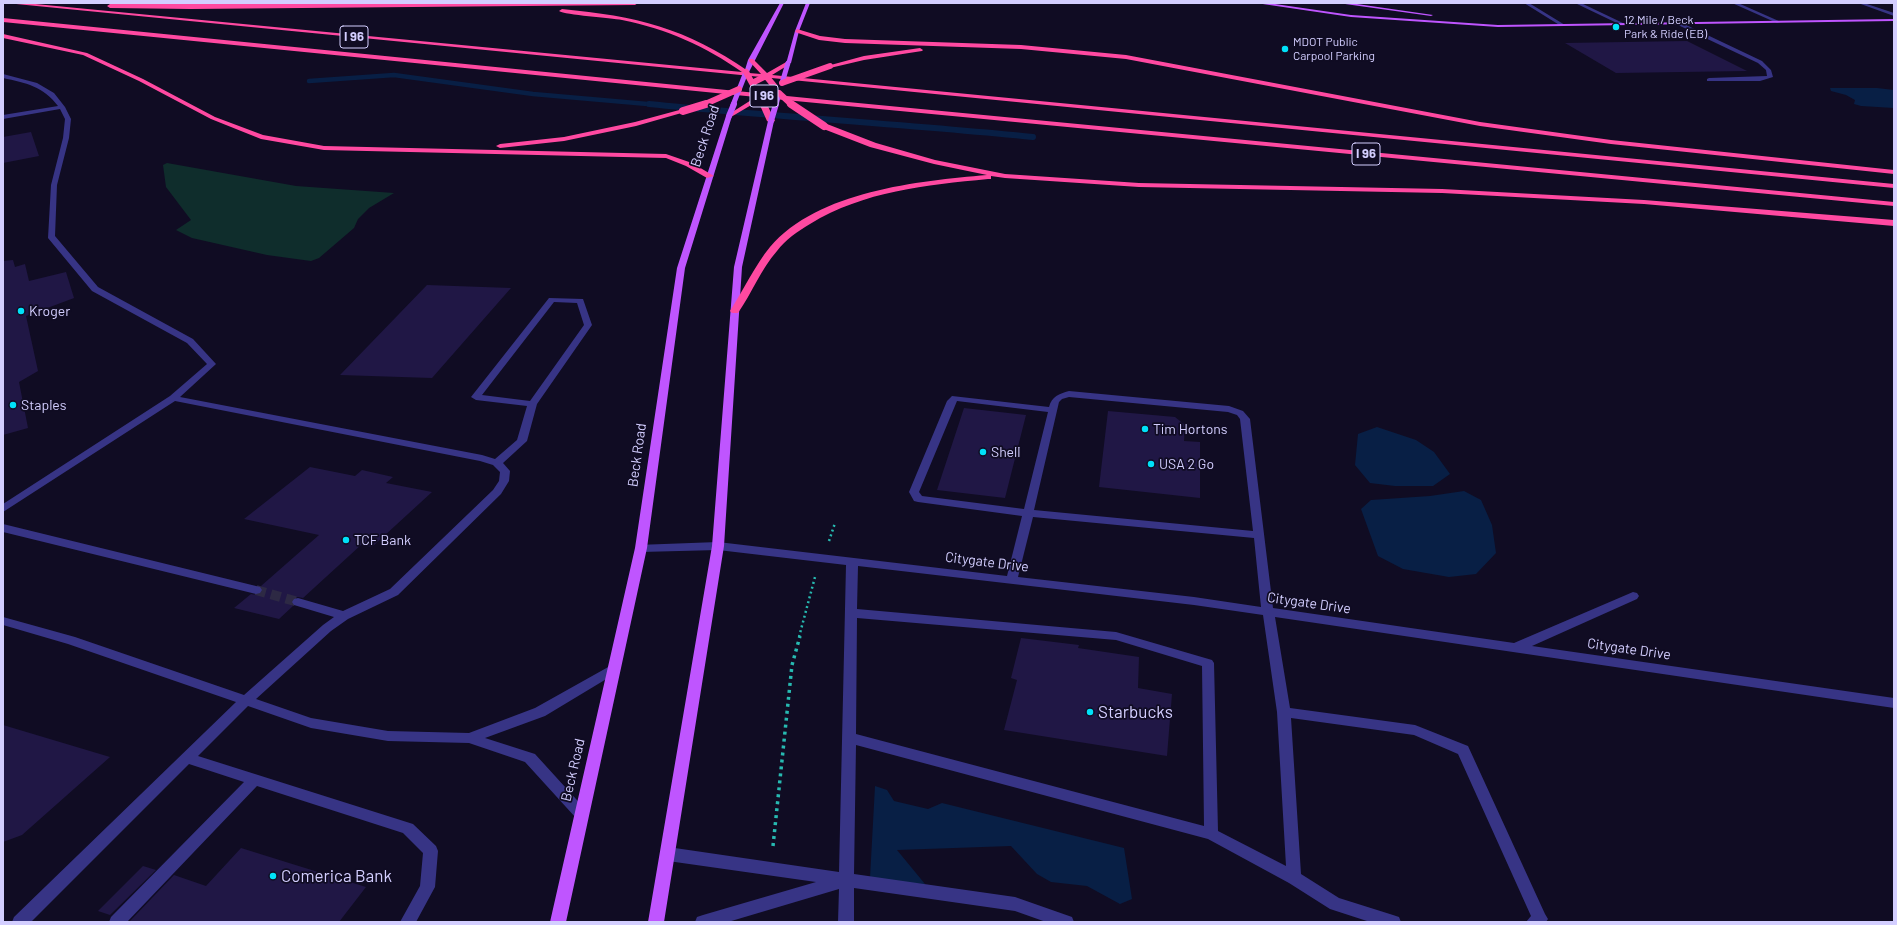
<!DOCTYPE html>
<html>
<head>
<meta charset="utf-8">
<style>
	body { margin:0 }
	#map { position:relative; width:1897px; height:925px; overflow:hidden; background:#100c23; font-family:Barlow,sans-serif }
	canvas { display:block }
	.frame { position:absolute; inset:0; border:4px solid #d3ceff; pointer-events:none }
</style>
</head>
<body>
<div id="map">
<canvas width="1897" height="925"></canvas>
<div class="frame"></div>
</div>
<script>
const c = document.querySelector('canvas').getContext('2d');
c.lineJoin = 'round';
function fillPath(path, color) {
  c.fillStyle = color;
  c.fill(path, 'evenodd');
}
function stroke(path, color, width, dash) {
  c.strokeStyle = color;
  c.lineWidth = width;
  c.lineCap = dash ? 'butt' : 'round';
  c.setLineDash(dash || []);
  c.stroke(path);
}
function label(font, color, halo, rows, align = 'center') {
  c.font = font + ' Barlow,sans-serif';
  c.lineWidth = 3.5;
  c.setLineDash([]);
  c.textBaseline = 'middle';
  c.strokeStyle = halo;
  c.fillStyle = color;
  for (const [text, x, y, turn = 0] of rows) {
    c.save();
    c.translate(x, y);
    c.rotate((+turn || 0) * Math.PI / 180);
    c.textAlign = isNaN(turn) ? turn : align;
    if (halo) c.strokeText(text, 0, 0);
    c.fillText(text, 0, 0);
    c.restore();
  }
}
const green = new Path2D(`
	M167,163l129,23 98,7 -25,15 -11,11 -4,9 -35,30 -8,3 -44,-6 -75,-17 -16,-8 15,-10 -25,-33 -3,-22z`);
const water = new Path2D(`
	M1830,88h47l17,2v18l-33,-2 -7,-2 1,-4 -9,-5 -15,-4z
	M1377,427l39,13 18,12 16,22 -17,12h-38l-25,-3 -15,-18 3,-31z
	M1464,491l17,9 11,25 4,28 -20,21 -27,3 -46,-8 -25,-13 -17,-47 10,-9 59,-4z
	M875,786l12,4 7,11 34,8 14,-6 182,45 8,51 -12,5 -33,-18 -36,-4 -14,-8 -26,-28 -114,4 28,34 -50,-2 -5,-4z`);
const streamFar1 = new Path2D(`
	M309,81l85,-6 139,19 126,11`);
const stream = new Path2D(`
	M649,104c128,13 256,20 384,33`);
const building = new Path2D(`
	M1687,41l60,30 -131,2 -51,-30z
	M31,132l8,24 -36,7v-26z
	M13,260l2,7 10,-3 4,17 37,-9 8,26 -48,18 12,55 -19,11 9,46 -25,7v-174z
	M427,285l84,3 -79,90 -92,-3z
	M964,408l62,7 -21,83 -68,-8z
	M1108,411l67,6 10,8 -1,16 16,1v56l-101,-11z
	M310,467l45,9 7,-6 31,7 -7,6 46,9 -60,55 -11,-2 -58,53 -5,-1 -5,1 -2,5 2,3 -14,13 -45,-11 17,-14 5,1 5,-1 2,-5 -2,-3 58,-51 -75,-16z
	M1021,638l58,7 -1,3 61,9 -1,31 34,6 -5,62 -163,-26 13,-50 -6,-2z
	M3,725l107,32 -88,78 -19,7z
	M241,848l125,39 -27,35h-210l45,-47 32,11z
	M143,866l13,4 -46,45 -12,-4z`);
const minorTunnel = new Path2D(`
	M256,590l42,12`);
const pathFar1 = new Path2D(`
	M829,541l6,-18
	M799,637l16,-60`);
const path = new Path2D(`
	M773,846l19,-181 8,-29`);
const minor = new Path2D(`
	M1524,3h5l36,22 -4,1z
	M1575,3h6l44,21 -4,1z
	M1732,3h6l43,19 -4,1z
	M1858,3h6l30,10v3z
	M1678,23h4l80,38 9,9 2,7 -13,4h-53v-2l2,-1 58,-2 -1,-6 -8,-7 -80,-38z
	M3,74l34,9 17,10 11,14 6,12 -2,19 -12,47 -2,51 43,51 95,52 23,25 -36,33 302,58 13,4 22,-19 10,-34 -51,-6 -5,-3 78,-99 34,1 9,26 -55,79 -10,37 -24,22 7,8 -1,10 -8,13 -103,101 -50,24 -17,12 -75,68 55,19 77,13 81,2 66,-25 75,-42 4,-2 4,2 2,3 -2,3 -73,44 -60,22 50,16 51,56 2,4 -2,4 -5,2 -5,-2 -51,-56 -56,-19 -81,-2 -77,-13 -63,-22 -50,50 215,68 23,22 2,5 -3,36 -19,35h-16l20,-36 3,-33 -20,-20 -146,-47 -130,136h-18l2,-5 133,-135 -55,-18 -158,158h-19l2,-5 222,-215 -168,-58 -65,-19v-8l72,20 169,58 79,-70 11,-8 -40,-12 -2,-3 2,-3 4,-1 45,13 47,-22 103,-99 6,-9 1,-9 -7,-7 -13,-4 -305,-60 -172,111v-8l167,-108 37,-32 -20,-21 -95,-52 -44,-53 3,-53 12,-47 2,-19 -5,-10 -57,10v-4l55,-9c-15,-20 -32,-23 -55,-28zM554,302l23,1 7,22 -54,76 -48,-6z
	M1069,391l160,15 14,5 7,8 23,189 241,35 119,-51 4,1 2,3 -2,3 -105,47 362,52v10l-619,-91 15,91 125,17 53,21 77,168 3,5 -2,3h-20l5,-6 -73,-162 -44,-19 -123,-17 10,156 38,24 54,17 6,2 2,5h-31l-40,-13 -41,-26 -81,-44 -352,-94 -2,129 161,23 57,20 2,5h-28l-31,-11 -161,-23v34h-16l1,-33 -111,33h-33l2,-5 6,-2 113,-33 -148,-21 -5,-2 -2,-5 2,-5 5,-2 171,25 7,-307 -128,-15 -77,2 -4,-1 -2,-3 2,-3 81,-3 289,34 15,-60 -104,-14 -4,-1 -5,-9 38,-91 5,-5 97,11c3,-11 10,-13 20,-16zM1069,397l159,15 9,3 3,4 13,112 -219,-21 25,-108 3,-3zM957,401l91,11 -24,97 -102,-13 -3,-4zM1033,517l221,21 7,69 -67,-10 -176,-20zM858,566l336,39 69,10 14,97 9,154 -68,-35 -4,-168 -2,-3 -96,-28 -259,-23zM857,618l259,22 86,26 2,160 -348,-92z
	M3,524l253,62 4,1 2,3 -2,3 -4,1 -253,-62z`);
const major = new Path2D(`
	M780,3h4l-35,69 -5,1 4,-13z
	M806,3h4l-11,28 -8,32 -5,1 9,-33z
	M1256,3h12l83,12 147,10 396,-6v2l-396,6 -147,-10z
	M1338,3h12l83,12 -2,1z
	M729,114l3,2 -47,152 -38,280 -81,374h-16l85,-374 42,-280 49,-152z
	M771,119l3,2 -32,146 -18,279 -60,376h-16l64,-376 22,-279 34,-146z`);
const highway = new Path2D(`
	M6,3h19l717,69c-37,-26 -75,-43 -120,-52 -11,-2 -57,-5 -63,-9l3,-2c74,7 124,19 186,62l1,2 12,1 -12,-13v-2h4l14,14 21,-12 2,1v2l-18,11 1122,109v4z
	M457,3h181l-3,2 -444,4 -81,-1 -3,-2 3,-2z
	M3,18l834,83 1057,101v4l-1130,-108 11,23 -4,2 -4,-2 -9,-20 -27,16 -5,-1 30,-19 -753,-75z
	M797,29l23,7 25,3 176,6 105,10 354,67 131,18 283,30v4l-283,-30 -131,-18 -354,-67 -105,-10 -176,-6 -26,-3 -24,-8z
	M3,34l84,19 56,26 72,38 48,18 61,11 342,8 26,9 22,13 -7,2 -21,-12 -20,-8 -342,-8 -63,-11 -50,-20 -72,-38 -56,-26 -80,-17z
	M920,48l3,2 -1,1 -58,9 -34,8 -3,-2 37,-10z
	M683,109l3,2 -1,1 -49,14 -72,15 -64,7 -4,-2 4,-2 64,-7 71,-15z
	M821,124h6l49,19 59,17 70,14 134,9 303,6 202,11 250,20v6l-250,-22 -202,-11 -303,-6 -134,-9 -14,-2v3h-3c-62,6 -124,12 -178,45 -12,7 -25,16 -33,27 -16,18 -25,42 -39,62h-6l-2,-2c12,-19 26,-47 40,-64 48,-56 148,-66 217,-72l-53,-11 -64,-17 -49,-19z`);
const majorBridgeFar1 = new Path2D(`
	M782,83l6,-20
	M733,105l13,-33
	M776,105l3,-12`);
const majorBridge = new Path2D(`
	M729,116l5,-12
	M771,121l5,-17`);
const highwayBridgeFar1 = new Path2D(`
	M746,72l6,11
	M766,76l9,11 -15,10 -8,-14z
	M782,83l48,-17
	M779,93l13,12
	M703,105l36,-16`);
const highwayBridge = new Path2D(`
	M791,104l33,22
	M683,111l23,-7`);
const markers = [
	[1616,27,4,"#00e1f9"],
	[1285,49,4,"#00e1f9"],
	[21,311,4,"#00e1f9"],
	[13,405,4,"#00e1f9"],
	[1145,429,4,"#00e1f9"],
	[983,452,4,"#00e1f9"],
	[1151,464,4,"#00e1f9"],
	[346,540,4,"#00e1f9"],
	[1090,712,4,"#00e1f9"],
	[273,876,4,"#00e1f9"]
];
const farPoinames = [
	["12 Mile / Beck",1624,20],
	["Park & Ride (EB)",1624,34],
	["MDOT Public",1293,42],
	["Carpool Parking",1293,56]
];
const shields = [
	[354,37,28],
	[764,96,28],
	[1366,154,28]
];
const shieldNames = [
	["I 96",354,37],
	["I 96",764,96],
	["I 96",1366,154]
];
const streetNames = [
	["Beck Road",705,136,-72],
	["Beck Road",637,455,-82],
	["Citygate Drive",987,562,7],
	["Citygate Drive",1309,603,8],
	["Citygate Drive",1629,649,8],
	["Beck Road",573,770,-77]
];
const poiNames = [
	["Kroger",29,311],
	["Staples",21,405],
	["Tim Hortons",1153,429],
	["Shell",991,452],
	["USA 2 Go",1159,464],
	["TCF Bank",354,540]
];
const nearPoinames = [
	["Starbucks",1098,712],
	["Comerica Bank",281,876]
];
fillPath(green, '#0f2d2c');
fillPath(water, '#081f45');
stroke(streamFar1, '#081f45', 4.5);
stroke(stream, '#081f45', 6);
fillPath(building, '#201745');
stroke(minorTunnel, '#2d2944', 10, [10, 5.5]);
stroke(pathFar1, '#27bab1', 2.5, [2, 3]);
stroke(path, '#27bab1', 3.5, [3, 4]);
fillPath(minor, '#373485');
fillPath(major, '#bf55ff');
fillPath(highway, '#ff49a1');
stroke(majorBridgeFar1, '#bf55ff', 5);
stroke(majorBridge, '#bf55ff', 6);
stroke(highwayBridgeFar1, '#ff49a1', 6);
stroke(highwayBridge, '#ff49a1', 8);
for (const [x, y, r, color] of markers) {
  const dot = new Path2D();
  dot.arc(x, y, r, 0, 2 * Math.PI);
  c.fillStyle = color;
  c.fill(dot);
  stroke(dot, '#100c23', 1.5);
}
label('12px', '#d3ceff', '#100c23', farPoinames, 'left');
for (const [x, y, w] of shields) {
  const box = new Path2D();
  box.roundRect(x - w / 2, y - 11, w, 22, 3);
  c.fillStyle = '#100c23';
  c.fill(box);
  stroke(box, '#d3ceff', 1);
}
label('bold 13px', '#d3ceff', null, shieldNames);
label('14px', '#d3ceff', '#100c23', streetNames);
label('14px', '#d3ceff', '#100c23', poiNames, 'left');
label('17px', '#d3ceff', '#100c23', nearPoinames, 'left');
</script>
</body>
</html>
